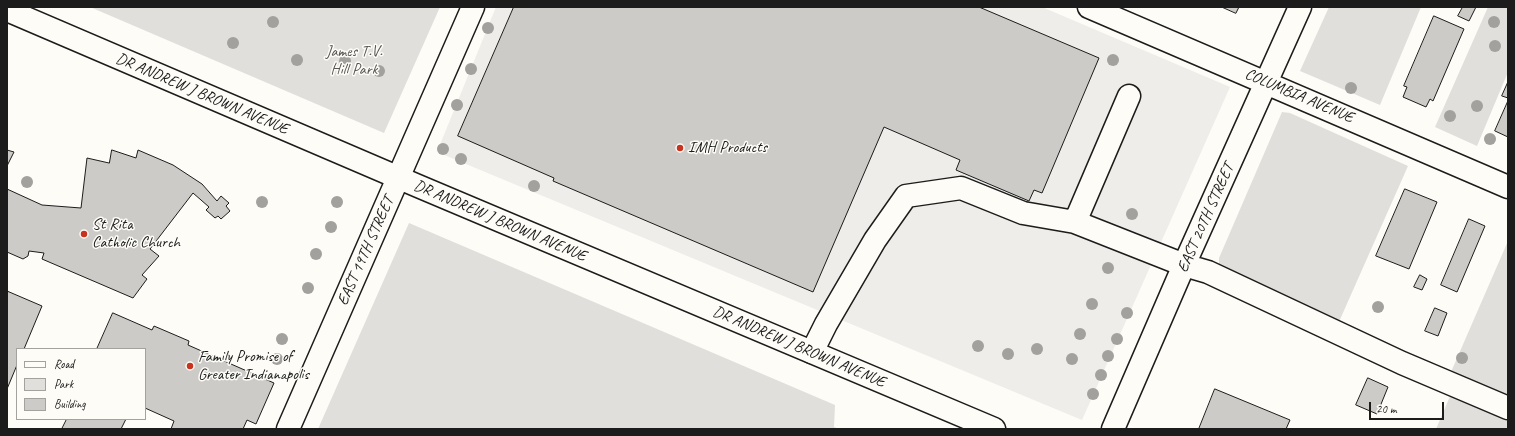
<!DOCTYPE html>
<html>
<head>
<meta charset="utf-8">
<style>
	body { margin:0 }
	#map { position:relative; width:1515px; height:436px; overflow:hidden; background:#fdfcf7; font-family:Caveat,sans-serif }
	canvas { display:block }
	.frame { position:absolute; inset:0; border:8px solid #1c1c1c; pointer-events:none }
	.legend { position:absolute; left:16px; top:348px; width:130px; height:72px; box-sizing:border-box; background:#fdfcf7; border:1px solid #a3a29f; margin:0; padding:5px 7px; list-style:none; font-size:12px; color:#1c1c1c }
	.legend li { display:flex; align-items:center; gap:8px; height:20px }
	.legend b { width:20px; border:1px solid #a3a29f }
	.scale { position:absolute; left:1369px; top:402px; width:75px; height:18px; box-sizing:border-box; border:2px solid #1c1c1c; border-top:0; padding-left:5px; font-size:12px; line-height:14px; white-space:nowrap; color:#1c1c1c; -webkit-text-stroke:3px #fdfcf7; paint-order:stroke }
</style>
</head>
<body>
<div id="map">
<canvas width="1515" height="436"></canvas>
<div class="frame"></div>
<ul class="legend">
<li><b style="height:5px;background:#fdfcf7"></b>Road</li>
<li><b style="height:11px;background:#e0dfdb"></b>Park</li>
<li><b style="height:11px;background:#cccbc8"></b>Building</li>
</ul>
<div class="scale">20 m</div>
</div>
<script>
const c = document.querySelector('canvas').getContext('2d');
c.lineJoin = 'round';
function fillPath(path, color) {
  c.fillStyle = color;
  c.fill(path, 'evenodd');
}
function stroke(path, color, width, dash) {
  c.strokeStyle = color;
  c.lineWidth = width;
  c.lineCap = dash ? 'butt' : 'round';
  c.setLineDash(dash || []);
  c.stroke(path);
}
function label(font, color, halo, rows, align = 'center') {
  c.font = font + ' Caveat,sans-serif';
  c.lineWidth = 3;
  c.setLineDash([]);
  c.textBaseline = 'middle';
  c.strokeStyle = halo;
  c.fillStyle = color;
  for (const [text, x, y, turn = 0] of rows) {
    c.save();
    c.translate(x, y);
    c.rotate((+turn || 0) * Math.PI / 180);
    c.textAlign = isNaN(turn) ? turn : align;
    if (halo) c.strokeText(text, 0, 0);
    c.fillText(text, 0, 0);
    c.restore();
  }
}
const built = new Path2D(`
	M496,7h546l188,80 -148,333 -645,-268z`);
const green = new Path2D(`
	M90,7h350l-56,126z
	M1329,7h92l-41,98 -80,-34z
	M1488,7h20v65l-31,74 -42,-19z
	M1282,112l8,1 118,53 -70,158 -119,-56v-10z
	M409,223l426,182 -1,22 5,2h-521z
	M1508,241v155l-57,-24z
	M1451,394l57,25v10h-72z`);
const building = new Path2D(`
	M514,7h465l120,51 -57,135 -8,-3 -5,11 -73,-31 4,-10 -76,-33 -71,165 -260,-111 1,-3 -96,-42z
	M1222,7h17l-3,6z
	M1463,7h13l-7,14 -11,-5z
	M1434,16l30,13 -31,72 -3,-2 -4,8 -23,-10 4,-10 -3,-1z
	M1508,82v16l-6,-2z
	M1508,101v36l-13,-6z
	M7,150l7,2 -7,14z
	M112,150l24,8 2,-8 35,15 29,19 15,17 4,-5 8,7 -3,3 4,5 -9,8 -3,-3 -3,2 -9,-8 3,-3 -16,-14 -43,56 9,7 -17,19 5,4 -14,19 -91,-39 2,-6 -15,-2 -1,5 -5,3 -16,-7v-63l35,16 39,3 6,-50 22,5z
	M1405,189l32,13 -28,67 -33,-13z
	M1469,219l16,7 -28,66 -16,-7z
	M1420,275l7,4 -5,11 -8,-3z
	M7,291l35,15 -18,43h-7v16l-10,24z
	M1435,308l12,5 -9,23 -13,-5z
	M113,313l39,17 2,-4 35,15 -1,4 86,38 -18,41 -9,-4 -4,9h-72l3,-8 -29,-13v-59h-48z
	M1368,378l20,9 -11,27 -21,-9z
	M1215,389l75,31 -4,9h-87z
	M67,419h59l-5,10h-59z`);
const minor = new Path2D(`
	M1089,7l419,180
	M1075,222l54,-126
	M812,352l14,-28 49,-84 31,-44 55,-8 62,25 52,9 109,43 24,7 194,91 106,45
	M288,429l185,-422
	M1113,429l71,-164 116,-258`);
const major = new Path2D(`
	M7,10l411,176 576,243`);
const trees = [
	[273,22],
	[1494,22],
	[488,28],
	[233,43],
	[1495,46],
	[297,60],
	[1113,60],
	[345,61],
	[471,69],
	[379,71],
	[1351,88],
	[457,105],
	[1477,106],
	[1450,116],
	[1490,139],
	[443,149],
	[461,159],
	[27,182],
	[534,186],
	[262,202],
	[337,202],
	[1132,214],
	[331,227],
	[316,254],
	[1108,268],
	[308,288],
	[1092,304],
	[1378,307],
	[1127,313],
	[1080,334],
	[282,339],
	[1117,339],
	[978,346],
	[1037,349],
	[1008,354],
	[1108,356],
	[1462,358],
	[277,359],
	[1072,359],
	[1101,375],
	[1093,394]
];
const markers = [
	[680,148,4,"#c8321e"],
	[84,234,4,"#c8321e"],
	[190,366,4,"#c8321e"]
];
const parkNames = [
	["James T.V.",354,52],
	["Hill Park",354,70]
];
const streetNames = [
	["DR ANDREW J BROWN AVENUE",202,94,23],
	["COLUMBIA AVENUE",1299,96,23],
	["EAST 20TH STREET",1206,218,-66],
	["DR ANDREW J BROWN AVENUE",500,221,23],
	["EAST 19TH STREET",366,251,-66],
	["DR ANDREW J BROWN AVENUE",799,347,23]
];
const poiNames = [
	["IMH Products",688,148],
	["St Rita",92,225],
	["Catholic Church",92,243],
	["Family Promise of",198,357],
	["Greater Indianapolis",198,375]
];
fillPath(built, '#eeede9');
fillPath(green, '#e0dfdb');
fillPath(building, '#cccbc8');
stroke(building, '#1c1c1c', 1);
stroke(minor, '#1c1c1c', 25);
stroke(major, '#1c1c1c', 25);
stroke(minor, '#fdfcf7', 22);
stroke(major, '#fdfcf7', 22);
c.fillStyle = '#a2a19e';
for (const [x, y] of trees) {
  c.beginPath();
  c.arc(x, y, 6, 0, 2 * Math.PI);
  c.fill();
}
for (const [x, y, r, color] of markers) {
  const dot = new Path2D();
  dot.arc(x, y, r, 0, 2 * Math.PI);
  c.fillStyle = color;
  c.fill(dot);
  stroke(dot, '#fdfcf7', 1.5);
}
label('16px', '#575655', '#fdfcf7', parkNames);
label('16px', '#1c1c1c', '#fdfcf7', streetNames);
label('16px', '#1c1c1c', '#fdfcf7', poiNames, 'left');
</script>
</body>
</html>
